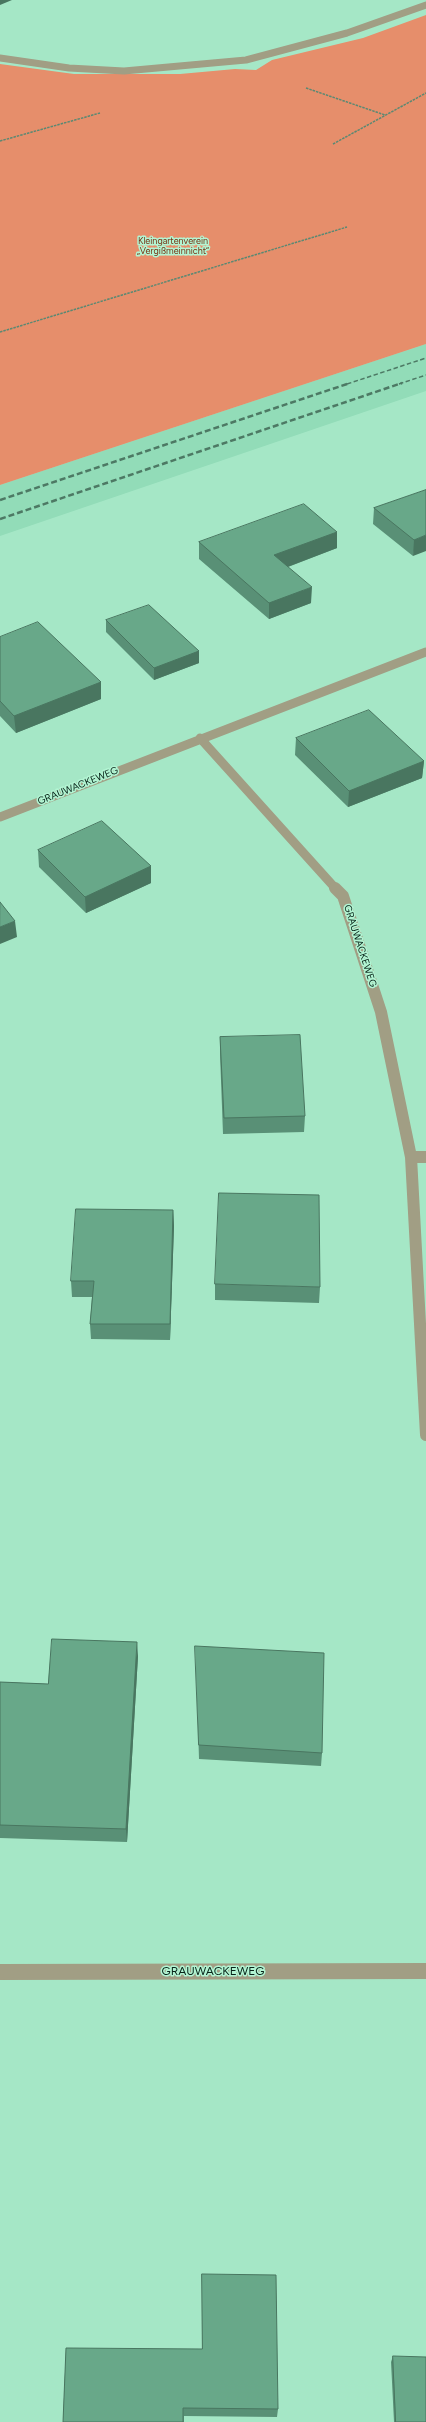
<!DOCTYPE html>
<html>
<head>
<meta charset="utf-8">
<style>
	body { margin:0 }
	canvas { display:block; background:#a5e7c6 }
</style>
</head>
<body>
<canvas width="426" height="2422"></canvas>
<script>
const c = document.querySelector('canvas').getContext('2d');
c.lineJoin = 'round';
function fillPath(path, color) {
  c.fillStyle = color;
  c.fill(path, 'evenodd');
}
function stroke(path, color, width, dash) {
  c.strokeStyle = color;
  c.lineWidth = width;
  c.lineCap = dash ? 'butt' : 'round';
  c.setLineDash(dash || []);
  c.stroke(path);
}
function label(font, color, halo, rows, align = 'center') {
  c.font = font + ' Figtree,sans-serif';
  c.lineWidth = 3;
  c.setLineDash([]);
  c.textBaseline = 'middle';
  c.strokeStyle = halo;
  c.fillStyle = color;
  for (const [text, x, y, turn = 0] of rows) {
    c.save();
    c.translate(x, y);
    c.rotate((+turn || 0) * Math.PI / 180);
    c.textAlign = isNaN(turn) ? turn : align;
    if (halo) c.strokeText(text, 0, 0);
    c.fillText(text, 0, 0);
    c.restore();
  }
}
const built = new Path2D(`
	M426,344v47l-426,145v-51z`);
const green = new Path2D(`
	M426,15v329l-426,141v-421l74,10h106l55,-5 21,1 16,-10 91,-22z`);
const path = new Path2D(`
	M306,88l79,27
	M0,141l100,-28
	M333,144l93,-51
	M0,332l347,-105`);
const lane = new Path2D(`
	M0,58l69,10 55,3 122,-11 101,-27 79,-28`);
const streetFar2 = new Path2D(`
	M200,738l136,151
	M0,817l426,-165`);
const streetFar1 = new Path2D(`
	M335,888l8,8 38,116 30,145 15,278
	M411,1157h15`);
const street = new Path2D(`
	M0,1972l426,-1`);
const railFar1 = new Path2D(`
	M347,384l79,-26
	M399,384l27,-9`);
const rail = new Path2D(`
	M0,500l350,-117
	M0,519l402,-136`);
const wall = new Path2D(`
	M426,490l-13,66 -40,-32 1,-16z
	M337,532v16l-49,19 23,36 -42,16 -70,-60v-17z
	M106,620l93,31v12l-45,17 -48,-48z
	M0,637l101,45v17l-85,34 -16,-17z
	M296,738l128,23 -2,17 -74,29 -53,-52z
	M38,850l113,16v17l-65,30 -47,-46z
	M220,1037l85,79 -1,16 -81,2 -3,-80z
	M173,1210l1,16 -4,114 -79,-1 -1,-15 2,-27h-20l-1,-16z
	M215,1284l105,3 -1,16 -104,-3z
	M138,1656l-11,186 -127,-4v-156l48,2z
	M196,1660l126,93 -1,13 -122,-7z
	M66,2348l212,61 -1,8 -93,-1v6h-121z
	M393,2356l33,66h-32l-3,-60z`);
const shadedWall = new Path2D(`
	M0,0h12l-12,5z
	M337,532v16l-63,24v-17z
	M426,535v16l-13,5 1,-16z
	M312,587l-1,16 -42,16v-16z
	M199,651v12l-45,17v-12z
	M101,682v17l-85,34 -2,-17z
	M424,761l-2,17 -74,29 1,-16z
	M151,866v17l-65,30 -1,-16z
	M15,921l2,16 -17,7v-17z
	M173,1210l1,16 -4,114v-16z
	M137,1642l1,14 -11,186 -1,-13z`);
const building = new Path2D(`
	M426,490v45l-12,5 -40,-32z
	M304,504l33,28 -63,23 38,32 -43,16 -70,-61z
	M149,605l50,46 -45,17 -48,-48z
	M38,622l63,60 -87,34 -14,-15v-64z
	M369,710l55,51 -75,30 -53,-53z
	M102,821l49,45 -66,31 -47,-47z
	M0,902l15,19 -15,6z
	M300,1035l5,81 -81,2 -4,-81z
	M219,1193l100,2 1,92 -105,-3z
	M76,1209l97,1 -3,114h-80l4,-43h-23z
	M52,1639l85,3 -11,187 -126,-4v-143l48,2z
	M195,1646l129,7 -2,100 -123,-8z
	M202,2274l74,1 2,134 -95,-1v14h-120l3,-74 136,1z
	M393,2356l33,1v65h-30z`);
const farParknames = [
	["Kleingartenverein",173,241],
	["„Vergißmeinnicht“",173,251]
];
const streetNames = [
	["GRAUWACKEWEG",78,786,-22],
	["GRAUWACKEWEG",360,946,72]
];
const nearStreetnames = [
	["GRAUWACKEWEG",213,1971]
];
fillPath(built, '#92dcb8');
fillPath(green, '#e68e6b');
stroke(path, '#5a8973', 1.5, [2.5, 1]);
stroke(lane, '#a19e84', 7);
stroke(streetFar2, '#a19e84', 9);
stroke(streetFar1, '#a19e84', 12);
stroke(street, '#a19e84', 16);
stroke(railFar1, '#4d7964', 1.5, [4.5, 2.5]);
stroke(rail, '#4d7964', 2.5, [6, 3]);
fillPath(wall, '#599076');
fillPath(shadedWall, '#497660');
fillPath(building, '#68a889');
stroke(building, '#497660', 1);
label('9px', '#763011', '#b2f5d3', farParknames);
label('10px', '#082318', '#b2f5d3', streetNames);
label('12px', '#082318', '#b2f5d3', nearStreetnames);
</script>
</body>
</html>
